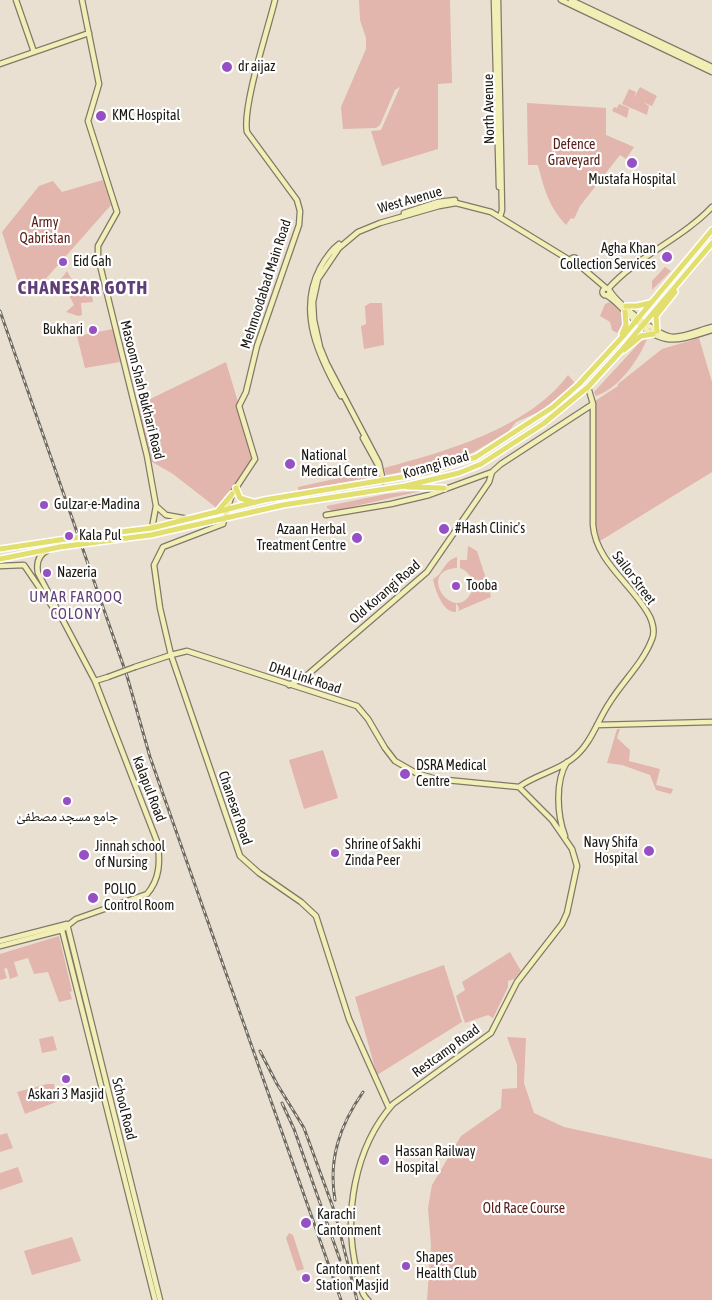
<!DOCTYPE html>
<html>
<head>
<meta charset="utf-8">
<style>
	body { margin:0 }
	canvas { display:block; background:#e9e0d1 }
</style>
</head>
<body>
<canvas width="712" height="1300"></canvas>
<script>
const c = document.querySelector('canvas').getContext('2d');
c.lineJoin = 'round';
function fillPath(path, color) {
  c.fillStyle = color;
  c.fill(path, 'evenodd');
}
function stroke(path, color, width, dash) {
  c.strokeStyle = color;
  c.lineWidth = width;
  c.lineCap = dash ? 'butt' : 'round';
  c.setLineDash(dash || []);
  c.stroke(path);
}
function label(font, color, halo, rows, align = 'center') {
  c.font = font + ' "Asap Condensed","Noto Naskh Arabic",sans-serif';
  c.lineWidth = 4.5;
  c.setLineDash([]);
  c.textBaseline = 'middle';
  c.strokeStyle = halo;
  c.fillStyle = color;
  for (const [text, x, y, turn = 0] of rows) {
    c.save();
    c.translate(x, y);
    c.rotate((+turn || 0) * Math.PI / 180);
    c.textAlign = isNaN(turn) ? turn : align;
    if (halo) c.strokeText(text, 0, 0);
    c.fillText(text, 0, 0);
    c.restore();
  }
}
const green = new Path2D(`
	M359,0h91l2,83 -14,1v65l-56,17 -11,-35 10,-1 19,-43 -5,3 -15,35 -4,3 -33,1 -2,-22 25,-58v-11l-6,-18z
	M640,87l17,9 -5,10 -9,-4 6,4 -2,9 -25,-11 7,-15 7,3 -2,6z
	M527,103l79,5v27l28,12 -8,12 -6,-4 -40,51 -6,13 -3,-1 -5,7c-17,-18 -22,-36 -28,-60h-10z
	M619,104l10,4 -2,10 -15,-7 2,-4 3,1z
	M103,180l8,25 -68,77 -22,9 -19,-59 37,-46 14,-5 9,11z
	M665,267l6,4 -19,19v-9z
	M67,271l6,11 17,-1 3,21 -12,1 1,12 -4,1 -12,-4 8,-7 -6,-12 -7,1 -3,-11z
	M610,302l11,10 2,11 -6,10 -5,-3 -2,-8 -10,-6 5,-12z
	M370,303h12l2,42 -20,4 -3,-23 5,-2 -1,-18z
	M113,329l7,33 -35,6 -8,-32z
	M699,338l13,44v90l-112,69 -5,-17v-123l23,-15v-2l44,-35z
	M647,339c-9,22 -28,49 -51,57l-2,-4 47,-51z
	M226,362l29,97 -37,50 -45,-35 -26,-15 -13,-52z
	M568,375l7,8 -34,28 -25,11 -7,9 -35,21 -27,11 -61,12 -2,-7c60,-16 145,-40 184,-93z
	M375,470l4,2 -1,4 -80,15v-4z
	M426,490l-93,21 -6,-3v-2l59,-12z
	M468,546l9,5 12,37 -13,-9 -3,6h3v-4l13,8 2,8 -33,14 1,-3 -3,-5v9c-13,1 -21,-22 -23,-33 11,-5 10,-18 24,-22v11c-42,2 -3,57 14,25 5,-11 -1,-21 -11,-25v-8h7z
	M617,729h3l-3,9 13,12 -1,11 31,8 -4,16 17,4 -2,5 -15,-4 -6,-15 -28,-10 -15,-2z
	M323,750l15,48 -34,11 -15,-49z
	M59,936l13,55 -2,1 2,7 -13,3 -11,-30 -14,2 -6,-16 -14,4 4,14 -8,3 -3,-11 -3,1 3,9 -7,2v-26z
	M510,952l11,19 -7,8 -6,2v6l-15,31 -5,-3 -23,8 -9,-27 9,-6 -3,-8z
	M444,965l18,57 -85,53 -22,-78z
	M53,1036l4,14 -15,3 -3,-14z
	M507,1037l19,1 -2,45 10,30 30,14 148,32v141h-285l4,-55 -3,-37 4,-23 29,-49 40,-28 1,-19 15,-1v-23z
	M47,1084h7l2,18 -31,12 -8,-22z
	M7,1133l6,15 -13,4v-17z
	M18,1167l5,15 -23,8v-17z
	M289,1233l4,2 11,34 -7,2 -11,-33z
	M72,1237l9,24 -49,14 -8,-24z`);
const secondary = new Path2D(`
	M16,0l18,52
	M82,0l17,84 -11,37 29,91 -19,34v11l49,199 9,50 -4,22
	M275,0c-7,29 -33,107 -28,132l50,68 3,11 -1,14 -42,121 -11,46 -7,14 16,53 -23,35 -9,30 -60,23 -9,18 6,43 11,47 69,201 19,17 42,29 15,14 33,103 40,89
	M494,0l5,187
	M498,0l4,210 -2,7
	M561,0l151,72
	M571,0l141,67
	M0,64l89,-31
	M404,213l34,-11 17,-2
	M339,244c-8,6 -14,15 -19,24 -23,44 -1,89 21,128
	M570.5 261a3.5 3.5 0 1 1 7 0a3.5 3.5 0 1 1-7 0Z
	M578,260l1,5 27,23
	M602.5 292a3.5 3.5 0 1 1 7 0a3.5 3.5 0 1 1-7 0Z
	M608,289c29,-33 74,-50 104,-82
	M610,291c8,13 48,45 63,46 13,0 27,-7 39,-10
	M606,295c8,4 14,12 21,18 34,32 42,31 85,17
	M363,438l16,29
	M383,481l-4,-18 -52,-99 -7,-17 -6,-27 -1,-18 5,-23 21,-31 19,-16 22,-9 59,-17 17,-3 35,9 80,49
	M156,506l10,9 22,4
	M326,515l65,-11 38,-9 63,-23 9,-8 92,-60
	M48,550c-10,5 -12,13 -10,23l57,108 63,163c2,18 2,35 -11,50l-71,25 -14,11
	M0,566l24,-1 30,44
	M135,667l36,-12 16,-4 170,55 11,13 17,29 10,13 21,12 20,6 83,8 33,33 20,29 5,17 -10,47 -5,11 -45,58 -26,51 -98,71c-39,44 -50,112 -36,168 2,9 4,23 11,28
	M95,681l13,-4
	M289,685l16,-8 122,-105 62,-90 3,-10
	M597,725l115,-3
	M519,787c16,-12 38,-16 53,-28 19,-14 25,-38 38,-57 13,-21 33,-39 42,-63 3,-7 1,-15 -2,-22 -16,-32 -54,-54 -57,-92v-121l-5,-17
	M565,836c-8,-21 -10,-55 2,-74
	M67,924l93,376
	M62,930l93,370
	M0,941l67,-17
	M0,946l62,-16`);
const primary = new Path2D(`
	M626,306h11l13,-3
	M657,331l-1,-15 19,-24
	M622,334l4,-9 -1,-13
	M624,350l17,-14 12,-2
	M407,487l37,1
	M236,488l4,10 13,4
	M217,512l15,-18
	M104,534l48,-6 112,-28 162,-27 50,-16 77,-50 26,-23 46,-50 87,-104
	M105,541l46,-6 132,-30 122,-19 54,-13 22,-9 62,-40 45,-37 32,-35 92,-109
	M0,549l59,-9
	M0,559l60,-12`);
const rail = new Path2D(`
	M0,311l127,365 23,81 191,543
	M260,1051l17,33 27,44 31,85 22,87
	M282,1103l12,26 46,131
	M335,1200c-7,-41 5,-75 28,-108`);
const secondaryBridge = new Path2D(`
	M108,677l27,-10`);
const primaryBridge = new Path2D(`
	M59,540l45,-6
	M60,547l45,-6`);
const markers = [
	[227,67,6,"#9650c4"],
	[101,116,6,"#9650c4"],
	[632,163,6,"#9650c4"],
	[667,257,6,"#9650c4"],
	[63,262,5,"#9650c4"],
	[93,330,5,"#9650c4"],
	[290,464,6,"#9650c4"],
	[44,505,5,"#9650c4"],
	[444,529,6,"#9650c4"],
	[69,536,5,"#9650c4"],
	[357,538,6,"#9650c4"],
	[47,573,5,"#9650c4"],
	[456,586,5,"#9650c4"],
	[405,774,6,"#9650c4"],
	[67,801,5,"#9650c4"],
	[649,851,6,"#9650c4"],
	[335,853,5,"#9650c4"],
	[84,855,6,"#9650c4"],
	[93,898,6,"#9650c4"],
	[66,1079,5,"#9650c4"],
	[384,1160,6,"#9650c4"],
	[306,1223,6,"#9650c4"],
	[406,1266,5,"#9650c4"],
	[306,1278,5,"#9650c4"]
];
const poiNames = [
	["dr aijaz",238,67],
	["KMC Hospital",112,116],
	["Mustafa Hospital",632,180,"center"],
	["Agha Khan",656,249,"right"],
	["Collection Services",656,265,"right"],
	["Eid Gah",73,262],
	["Bukhari",83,330,"right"],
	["National",301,456],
	["Medical Centre",301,472],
	["Gulzar-e-Madina",54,505],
	["#Hash Clinic's",455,529],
	["Azaan Herbal",346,530,"right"],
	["Treatment Centre",346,546,"right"],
	["Kala Pul",79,536],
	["Nazeria",57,573],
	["Tooba",466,586],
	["DSRA Medical",416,766],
	["Centre",416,782],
	["جامع مسجد مصطفیٰ",67,817,"center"],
	["Navy Shifa",638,843,"right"],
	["Hospital",638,859,"right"],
	["Shrine of Sakhi",345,845],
	["Zinda Peer",345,861],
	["Jinnah school",95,847],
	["of Nursing",95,863],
	["POLIO",104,890],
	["Control Room",104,906],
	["Askari 3 Masjid",66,1095,"center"],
	["Hassan Railway",395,1152],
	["Hospital",395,1168],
	["Karachi",317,1215],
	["Cantonment",317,1231],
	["Shapes",416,1258],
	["Health Club",416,1274],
	["Cantonment",316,1270],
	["Station Masjid",316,1286]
];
const streetNames = [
	["North Avenue",489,109,-91],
	["West Avenue",410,200,-16],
	["Mehmoodabad Main Road",266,284,-72],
	["Masoom Shah Bukhari Road",142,390,76],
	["Korangi Road",436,465,-16],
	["Sailor Street",634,578,53],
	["Old Korangi Road",385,592,-41],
	["DHA Link Road",305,678,18],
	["Kalapul Road",149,789,69],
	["Chanesar Road",235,808,71],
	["Restcamp Road",446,1051,-36],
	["School Road",124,1109,76]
];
const parkNames = [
	["Defence",574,145],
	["Graveyard",574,161],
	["Army",45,223],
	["Qabristan",45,239],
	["Old Race Course",524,1209]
];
const neighbourhoodNames = [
	["UMAR FAROOQ",76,597],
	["COLONY",76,614]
];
const districtNames = [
	["CHANESAR GOTH",83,288]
];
fillPath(green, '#e2b5ad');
stroke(secondary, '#80796b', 7);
stroke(primary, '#fff', 8);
stroke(secondary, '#f1efb6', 4.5);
stroke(primary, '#e2df6e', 5);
stroke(rail, '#706b61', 3);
stroke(rail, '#fff', 1, [4]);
stroke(secondaryBridge, '#80796b', 7, []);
stroke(primaryBridge, '#fff', 8, []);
stroke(secondaryBridge, '#f1efb6', 4.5);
stroke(primaryBridge, '#e2df6e', 5);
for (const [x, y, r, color] of markers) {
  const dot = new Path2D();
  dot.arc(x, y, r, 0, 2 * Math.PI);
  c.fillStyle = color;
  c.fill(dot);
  stroke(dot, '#fff', 2);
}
label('14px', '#1b1812', '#fff', poiNames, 'left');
label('14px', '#1b1812', '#fff', streetNames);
label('14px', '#591d17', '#fff', parkNames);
c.letterSpacing = '1px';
label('15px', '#603e78', '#fff', neighbourhoodNames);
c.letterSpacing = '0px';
c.letterSpacing = '1px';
label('bold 19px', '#603e78', '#fff', districtNames);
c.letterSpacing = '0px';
</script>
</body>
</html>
